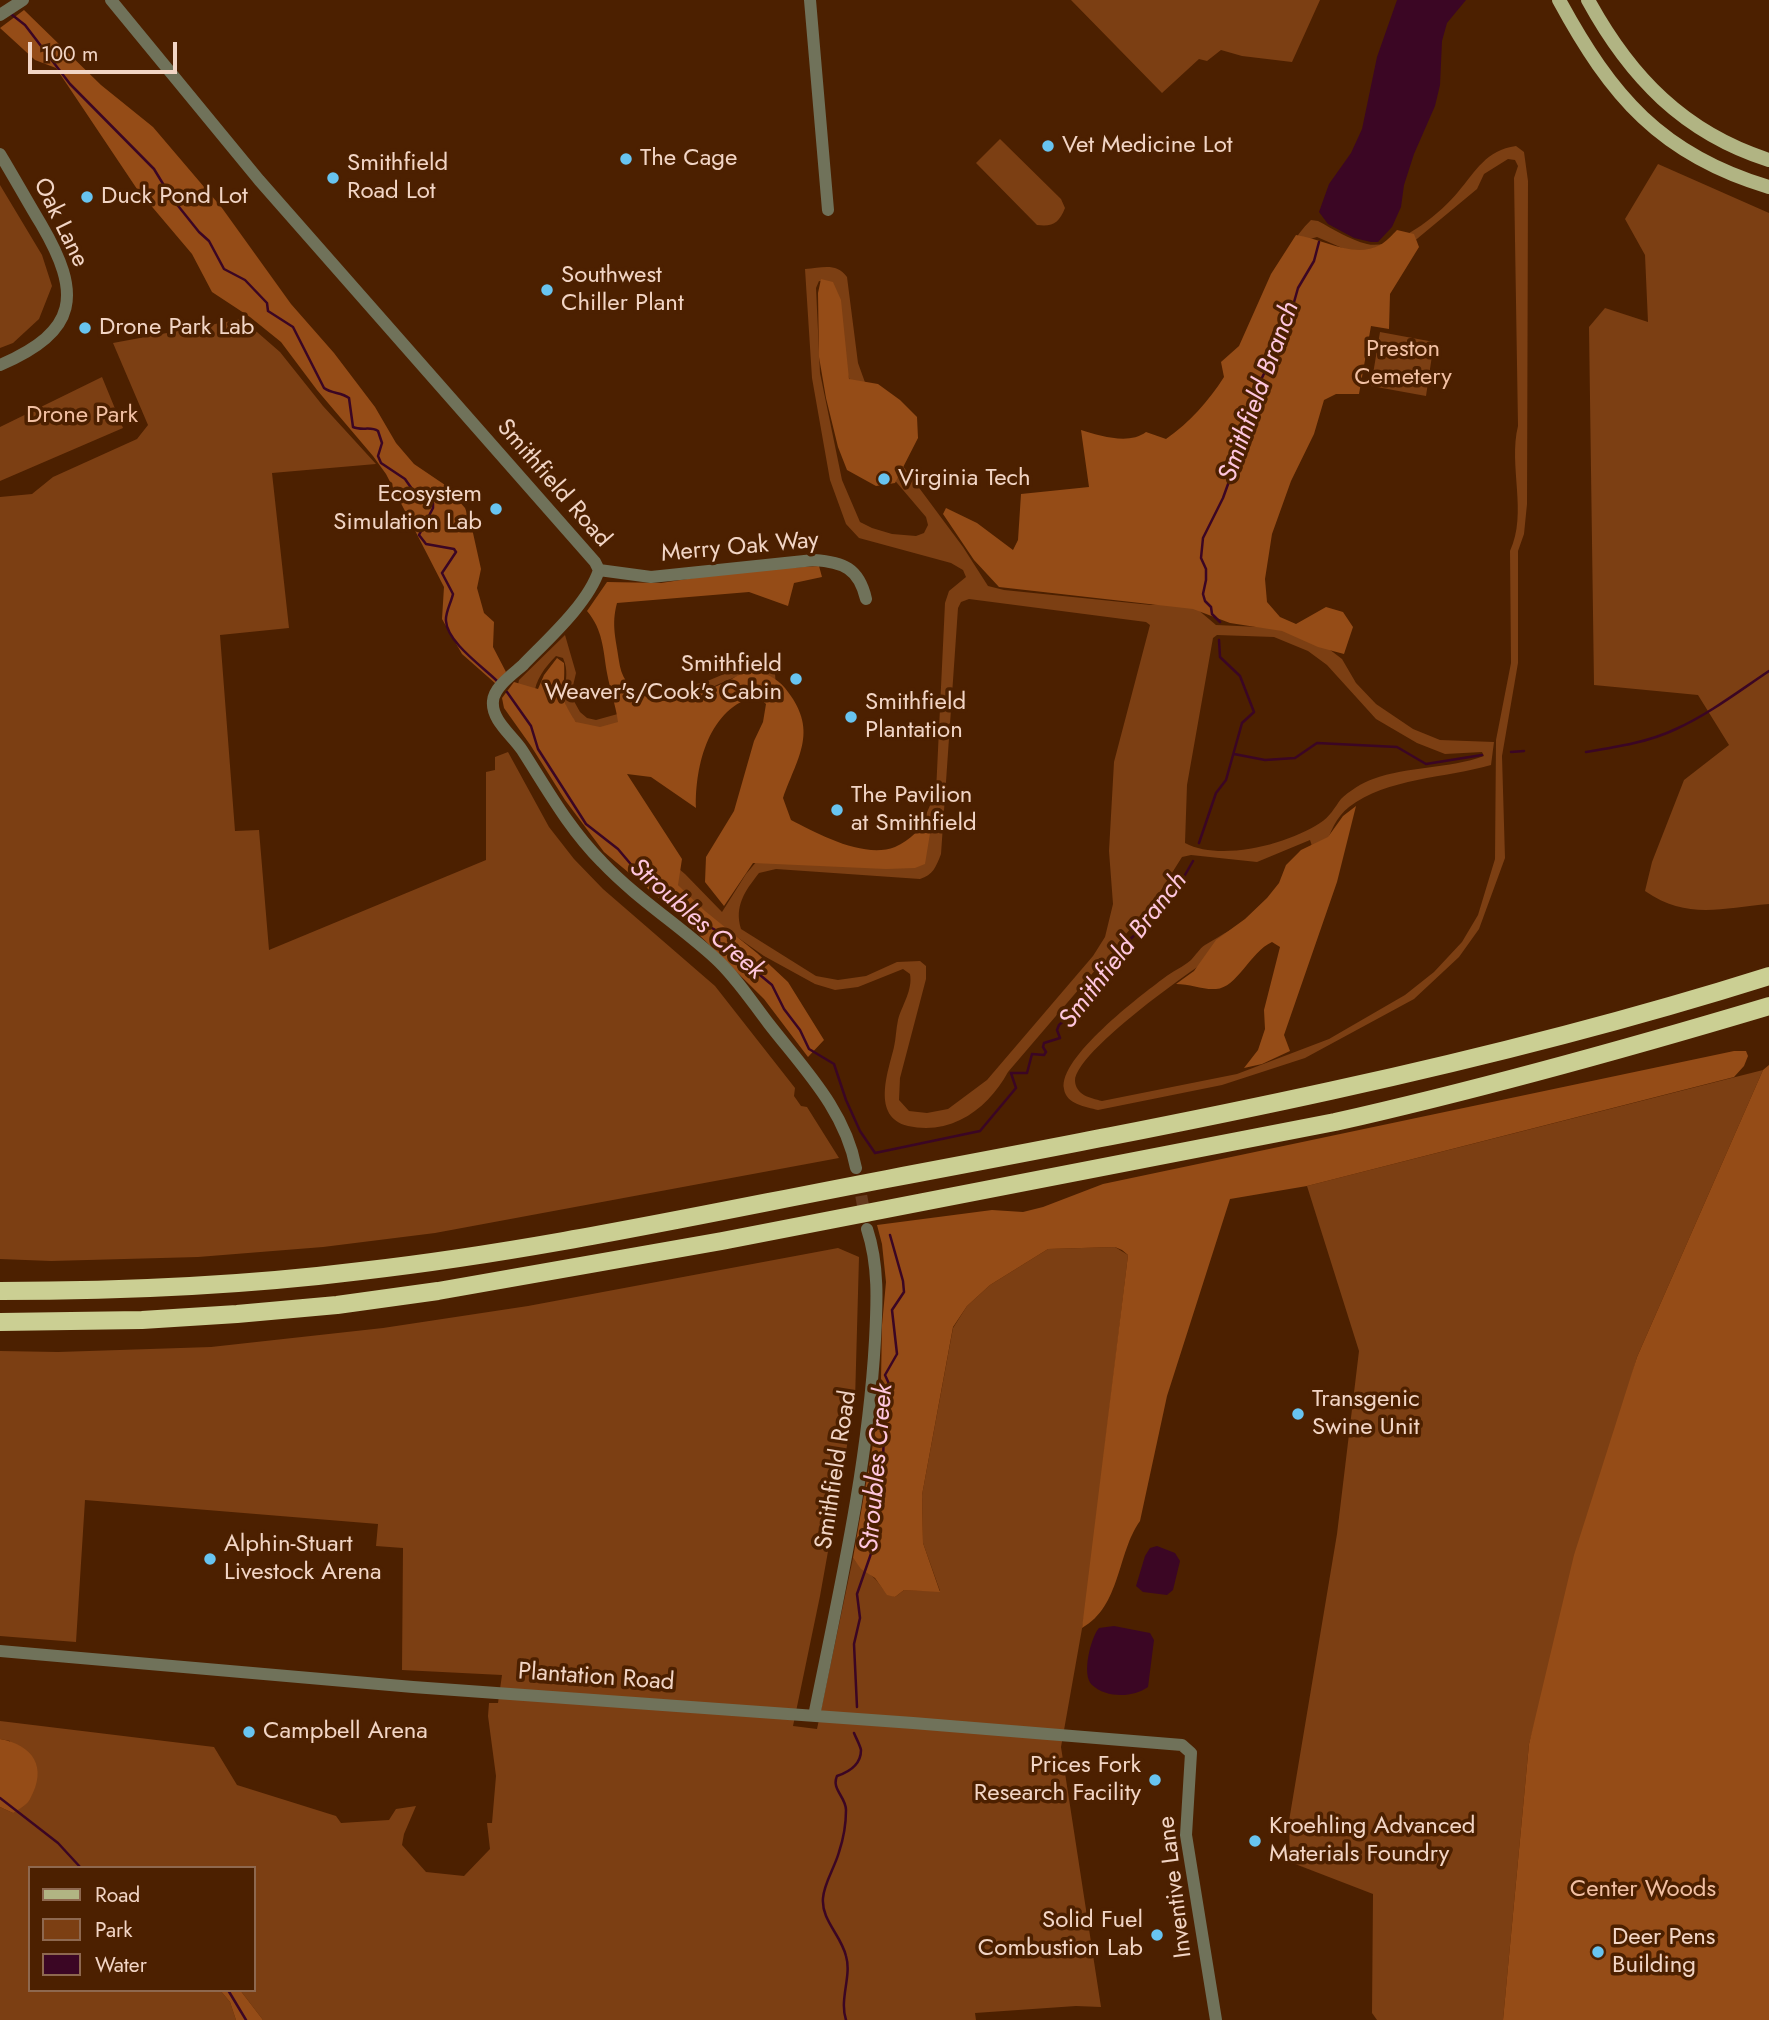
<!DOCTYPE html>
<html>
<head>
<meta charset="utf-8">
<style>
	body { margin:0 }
	#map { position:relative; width:1769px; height:2020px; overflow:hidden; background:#4c2000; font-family:Jost,sans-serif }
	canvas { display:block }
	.legend { position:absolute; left:28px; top:1866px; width:228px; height:126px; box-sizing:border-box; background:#4c2000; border:2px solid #8e684f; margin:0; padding:9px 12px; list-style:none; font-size:21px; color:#f2d5c5 }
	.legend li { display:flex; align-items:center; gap:14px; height:35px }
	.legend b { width:35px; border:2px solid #8e684f }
	.scale { position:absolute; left:28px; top:42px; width:149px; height:32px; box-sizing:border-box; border:4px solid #f2d5c5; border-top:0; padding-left:9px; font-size:21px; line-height:24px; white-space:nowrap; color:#f2d5c5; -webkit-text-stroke:5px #4c2000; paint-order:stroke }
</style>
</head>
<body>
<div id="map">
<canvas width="1769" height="2020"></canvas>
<ul class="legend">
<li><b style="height:9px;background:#b1b483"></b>Road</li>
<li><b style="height:19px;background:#7c3f13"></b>Park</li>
<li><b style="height:19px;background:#3b0624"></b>Water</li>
</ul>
<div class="scale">100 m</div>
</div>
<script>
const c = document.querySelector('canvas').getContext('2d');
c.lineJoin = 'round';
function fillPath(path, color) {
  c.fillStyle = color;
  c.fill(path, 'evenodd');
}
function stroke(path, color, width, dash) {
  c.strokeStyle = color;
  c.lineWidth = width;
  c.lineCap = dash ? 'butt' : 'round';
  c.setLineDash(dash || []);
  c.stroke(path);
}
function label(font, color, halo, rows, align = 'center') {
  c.font = font + ' Jost,sans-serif';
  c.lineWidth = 7;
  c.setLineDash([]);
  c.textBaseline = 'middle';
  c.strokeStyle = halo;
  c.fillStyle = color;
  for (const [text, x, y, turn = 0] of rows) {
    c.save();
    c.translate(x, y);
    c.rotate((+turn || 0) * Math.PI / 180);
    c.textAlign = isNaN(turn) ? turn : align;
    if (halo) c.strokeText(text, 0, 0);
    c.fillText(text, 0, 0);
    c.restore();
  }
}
const green = new Path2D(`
	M1071,0h249l-28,62 -50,-6 -21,-6 -14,11 -8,-2 -37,34z
	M1000,139l61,60 4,9c-6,15 -12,19 -28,17l-61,-62z
	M1516,146l8,6 4,29 -1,323 -3,30 -6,17v112l-16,93 3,102 -26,71 -20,28 -45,42 -109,59 -83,27 -124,25c-12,-3 -32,-6 -34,-21 -6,-31 76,-93 100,-111 9,-7 19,-11 27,-18 5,-5 8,-11 14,-15 17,-10 34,-21 52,-28 12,-5 30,-8 39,-17 12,-14 21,-43 14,-60l-53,22 -66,-7 -9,2 -29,46 -35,40 -5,14 -16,11 -89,104c-11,20 -27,38 -48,48 -16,8 -34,10 -52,6 -37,-9 -20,-54 -14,-79 2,-9 2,-18 4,-27 4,-15 15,-30 12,-46l-7,-5 -45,18 -23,3 -20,-6 -51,-28 -54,-38 -53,-54 -56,-49 -46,-72 -26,-36 -13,-13 3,-14 46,-45 11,38 -4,17 3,13 5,9 7,6 9,2 29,-8 27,-17 53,-13 36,-15 22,-3 12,10 4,50 -5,132 2,4 139,4 5,-6 4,-39 12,-27 9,-189 4,-12 17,-14 -3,-7 -12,-7 -92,-25 -13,-14 -16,-44 -18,-102 -7,-109c17,-1 31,-7 42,8l11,86 30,83 75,101 25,39 16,4 147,15 25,-3 3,-5c3,-33 6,-68 15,-101 12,-41 31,-80 47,-120 17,-44 36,-125 70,-156l7,1c15,8 32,19 49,23 28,7 74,-31 91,-52 18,-21 28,-42 58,-46zM1508,159l7,1 3,6 -4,12 4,248c-10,40 10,87 -8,125l1,112 -15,77 -1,119 -17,56 -16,27 -28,30 -29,23 -76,44 -92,35 -135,27c-12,-3 -26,-6 -27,-20 0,-33 154,-139 186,-154 13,-7 32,-10 43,-21 3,-3 5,-10 7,-14 14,-28 12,-64 38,-85 37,-29 98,-29 142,-42l3,-23 -54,-2 -27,-11 -37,-25 -20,-21 -14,-24 -17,-13 -43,-18 -66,-3 -26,-22 -2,-8 10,-64 12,-51 88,-231 5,-8 14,-4 39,17h34l16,-6 71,-59 7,-15zM819,281l6,1 12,14 10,76 17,50 22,48 40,47 2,8 -4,8 -8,3 -24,-2 -20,-6 -12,-6 -18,-42 -22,-107 -4,-85zM969,599l177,23 4,3 -36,137 -5,89 4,53 -8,33 -12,19 -106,124 -39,29 -21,4 -18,-2 -10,-11 1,-22 26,-99v-13l-6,-5 -23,1 -31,14 -28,4 -22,-4 -75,-47c-7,-23 4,-38 18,-56l17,-4 144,10c13,-4 16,-12 21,-25l17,-246 3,-6zM1217,635l57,2 34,14 19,14 49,54 41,24 28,11 37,-2 2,4c-35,13 -76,10 -111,23 -10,3 -25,13 -32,20 -6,8 -12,19 -21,24 -32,21 -99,39 -135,20l2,-58 26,-147zM556,656l7,2c11,24 -11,41 14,65 12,11 38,3 51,-4 8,-4 13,-12 22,-15 16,-7 35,-7 52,-13 22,-7 42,-24 65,-16l4,6 1,50 -3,89 -6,34 -17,20 -24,38 -37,-38 -66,-55 -32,-40 -53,-83c1,-16 11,-29 22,-40z
	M1658,164l111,49v691c-48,4 -82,16 -124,-13l7,-29 32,-82 45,-35 -31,-50 -104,-10 -5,-358 16,-19 43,14 -3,-67 -20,-36z
	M0,185l42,70 10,31 -13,33 -26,24 -13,5z
	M242,319l38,33 43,54 53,58 -104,9 17,155 -69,7 15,196 24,-1 10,120 217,-90v-88l9,-2v-13l13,-5 41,75 25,32 29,30 112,97 80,102 -1,8 7,10 6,1 32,51 -404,75 -112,14 -125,10 -147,4 -51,-2v-762l32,-3 21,-17 84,-38 11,-14 -35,-82z
	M1380,332l54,10 -8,54 -55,-10z
	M102,377l21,51 -123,53v-54z
	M1763,1070l-126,287 -108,387 -26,276h-126l-5,-7 1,-119 -83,-32 -1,-41 48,-287 22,-183 -52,-165z
	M1115,1247l13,8 -42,351 -25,141 40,260 -25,-1 -101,7 1,7h-713l-23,-30h14v-122h-224v122h190l10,12 6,18h-236v-213l13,6 -3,-72 -10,-2v-18l214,26 23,38 99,31 5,7 48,-3 7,-11 20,-3 -12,28 -2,11 24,27 38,4 26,-27 -3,-26h5l4,-47 -8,-60 1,-13h9l4,-28 -100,-5 1,-122 -27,-2 2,-22 -293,-24 -9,142 -76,-6v-285l58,1 153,-5 172,-19 145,-22 310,-58 21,9 -4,144 -35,195 -27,130 24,3 36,-171c6,9 14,12 21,20 9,9 7,12 21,19l9,-7 36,1 -17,-48 -1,-48 31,-167 14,-22 23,-21 58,-36z`);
const forest = new Path2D(`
	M24,10l77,75 52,42 69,81 69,96 43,49 41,54 21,36 18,21 31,21 20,23 6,16 10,45 -4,19 7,25 10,9 -1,25 13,25 -10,12 -34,-30 -20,-35 2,-32 -58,-113 -13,-18 -56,-66 -36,-48 -31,-25 -38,-25 -20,-38 -55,-65 -81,-121 -21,-8 -35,-32z
	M1397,230l17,4 5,13 -29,47 -1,35 -18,-3 -12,68h-23l-12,6 -10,34 -23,47 -19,53 -7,45 2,23 13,15 16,7 30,-17 17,5 10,15 -9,27 -26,-7 -36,-16 -52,-8 -37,-14 -194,-22 -25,-27 -31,-46 3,-6 31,15 36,27 5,-10 3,-46 68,-7 -8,-57c20,6 48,15 65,2l20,7c24,-17 42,-37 58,-62l-3,-15 18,-16 32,-72 25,-39c27,4 58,24 84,10 6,-3 12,-10 17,-15z
	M821,279l12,3 8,18 8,79 29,5 22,16 17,17 1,21 -23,45 -19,3 -29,-16 -9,-23 -12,-49 -7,-41 -1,-64z
	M819,566l3,11 -28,6 -6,23 -39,-14 -132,11c-6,22 -1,36 2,58 2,15 9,27 23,34 31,15 57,-1 86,-14 6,-3 13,-8 19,-9 15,-2 29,5 38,16 34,42 14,66 -2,110l8,22c27,14 73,39 104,27 15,-6 27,-21 38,-32l-8,49 -10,4 -29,1 -133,-6 -29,43 -19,-24 1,-25 28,-46 20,-70 9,-19 3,-18 -9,-8c-48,11 -62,69 -61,112l-45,-31 -24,-3 55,85 -4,26 27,26 52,42 31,29 36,58 -16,17 -44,-58 -87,-86 -73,-61 -39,-52 -34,-54 -27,-38 -2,-10 12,-16 24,7 6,-14 13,-17 7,5c2,30 -8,30 12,59l24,5 18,-5c-2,-16 -8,-32 -11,-49 -4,-24 -4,-43 -20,-62l20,-29 54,1 78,-12z
	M1356,806l-19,76 -53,153 6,16 -28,13 -18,4 14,-18 7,-21 -1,-19 16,-63 -8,-5c-22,10 -35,46 -56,47 -13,1 -26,-5 -40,-5l18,-13 22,-31 29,-21 22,-21 12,-15 7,-18 15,-15 27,-13 15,-21z
	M1734,1051h12l2,5 -4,10 -10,11 -427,109 -77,13 -63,197 -27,125c-23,32 -19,85 -58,107l46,-373 -6,-5 -7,-3 -67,2 -58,36 -23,21 -14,21 -31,168 1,48 17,49 -36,-2 -9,7 -8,-2 -12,-17 -14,-9 -8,-11 21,-120 7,-58 1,-55 4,-43 -4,-38 -5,-19 115,-15 31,2 20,-5 60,-23z
	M1769,1065v955h-266l26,-276 45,-189 63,-198 126,-287z
	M0,1739c33,6 48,28 30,60 -3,6 -11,10 -17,14l-13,-6z
	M220,1990h20l23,30h-27l-6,-18z`);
const water = new Path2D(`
	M1397,0h69l-19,23 -5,18 -2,44 -5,21 -21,48 -10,31 -3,22 -9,20 -14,15h-7l-17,-4 -26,-14 -9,-12 10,-28 22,-31 11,-24 15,-72z
	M1157,1546l18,7 5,8 -7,29 -6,5 -24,-3 -7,-6 9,-30 5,-8z
	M1114,1626l36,7 4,7 -6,47c-15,11 -42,11 -56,-2 -11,-10 -1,-48 7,-57z`);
const stream = new Path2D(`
	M11,14l14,11 45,59 84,85 17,28 28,35 10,9 15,28 21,11 22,23 1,8 25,16 31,61c8,6 17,4 25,10l4,29c9,4 18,-1 25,4l4,12 -4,13 3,7 24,16 14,20 14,4v5l-14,27 7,9 28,5 2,3 -14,21 11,21c-2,9 -8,19 -7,27 1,21 37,46 51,60
	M1220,622l-8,-8 -1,-7 -6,-6 -2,-7 3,-14v-11l-5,-11 2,-20 20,-40 21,-58v-10l7,-13 1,-19 35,-71 11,-39 16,-27 5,-19
	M507,692l24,34 7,23 48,75 32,25 16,19 23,16 35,33 27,15v11l7,8 15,8 31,26 12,24 16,21 9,19 25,15 12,36 14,31 15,22 105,-22 36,-43 -5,-15h16l5,-19 12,1 2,-3 -3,-5 1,-4 16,-5 -3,-8 2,-5 18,-16 17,-28 10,-5 22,-21 -2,-10 17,-16 3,-7 7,-4 13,-19 10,-5 19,-33
	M1511,752l13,-1
	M1586,752c31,-5 63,-10 90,-23 33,-15 63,-38 93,-58
	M1234,754l31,6 30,-2 22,-15 80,4 29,17 56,-9
	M1199,843l17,-50 10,-13 16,-57 12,-11 -14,-36 -20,-19 -1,-17
	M857,1707l-3,-63 6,-26 -3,-24 17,-49v-22l9,-60 1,-37 6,-40 -5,-11 12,-21 -5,-44 12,-18 -1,-11 -13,-46
	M0,1798l58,45 23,25
	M228,1990l18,30
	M846,2020c-7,-21 6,-44 0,-64 -5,-21 -25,-36 -23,-58 1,-15 12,-31 16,-46 4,-12 7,-29 7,-42 0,-13 -15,-21 -9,-34 12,-4 24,-11 24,-26 -1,-5 -5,-12 -7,-17`);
const minorTunnel = new Path2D(`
	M858,1178l8,44`);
const minor = new Path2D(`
	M111,0l148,180 336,382 4,8c-11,34 -52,70 -76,95 -10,9 -29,22 -30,36 -2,19 19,34 29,49 25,39 47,79 80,112 34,36 77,63 113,96 21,19 37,44 54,66 35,45 76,86 87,144
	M810,0l18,210
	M0,15l23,-15
	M0,154c14,23 27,47 41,70 41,70 38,107 -41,141
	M599,570l52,7 163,-17c29,2 45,8 52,39
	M0,1651l413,36 500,36 269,22 9,8 -5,82 30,185
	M814,1716c25,-124 54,-250 61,-376 2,-37 4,-75 -8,-111`);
const major = new Path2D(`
	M1559,0c52,96 102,155 210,187
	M1588,0c42,77 96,133 181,160`);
const highway = new Path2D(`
	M0,1291c121,0 241,-5 361,-20 177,-20 352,-59 526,-92 297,-56 594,-112 882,-203
	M0,1322l142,-2 95,-6 100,-9 101,-14 284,-50 613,-119c146,-33 290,-73 434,-116`);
const markers = [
	[1048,146,7,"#68c4f0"],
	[626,159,7,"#68c4f0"],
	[333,178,7,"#68c4f0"],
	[87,197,7,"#68c4f0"],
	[547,290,7,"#68c4f0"],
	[85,328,7,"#68c4f0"],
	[884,479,7,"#68c4f0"],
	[496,509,7,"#68c4f0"],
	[796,679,7,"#68c4f0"],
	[851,717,7,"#68c4f0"],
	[837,810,7,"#68c4f0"],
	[1298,1414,7,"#68c4f0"],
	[210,1559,7,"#68c4f0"],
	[249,1732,7,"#68c4f0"],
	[1155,1780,7,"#68c4f0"],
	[1255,1841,7,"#68c4f0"],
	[1157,1935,7,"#68c4f0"],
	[1598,1952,7,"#68c4f0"]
];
const poiNames = [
	["Vet Medicine Lot",1062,146],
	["The Cage",640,159],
	["Smithfield",347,164],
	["Road Lot",347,192],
	["Duck Pond Lot",101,197],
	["Southwest",561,276],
	["Chiller Plant",561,304],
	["Drone Park Lab",99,328],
	["Virginia Tech",898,479],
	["Ecosystem",482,495,"right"],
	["Simulation Lab",482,523,"right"],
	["Smithfield",782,665,"right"],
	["Weaver's/Cook's Cabin",782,693,"right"],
	["Smithfield",865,703],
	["Plantation",865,731],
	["The Pavilion",851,796],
	["at Smithfield",851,824],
	["Transgenic",1312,1400],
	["Swine Unit",1312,1428],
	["Alphin-Stuart",224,1545],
	["Livestock Arena",224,1573],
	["Campbell Arena",263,1732],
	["Prices Fork",1141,1766,"right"],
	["Research Facility",1141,1794,"right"],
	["Kroehling Advanced",1269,1827],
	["Materials Foundry",1269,1855],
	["Solid Fuel",1143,1921,"right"],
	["Combustion Lab",1143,1949,"right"],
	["Deer Pens",1612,1938],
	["Building",1612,1966]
];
const streetNames = [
	["Oak Lane",60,223,64],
	["Smithfield Road",553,484,49],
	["Merry Oak Way",740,548,-5],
	["Smithfield Road",837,1470,-81],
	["Plantation Road",596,1678,4],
	["Inventive Lane",1176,1887,-97]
];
const parkNames = [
	["Preston",1403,350],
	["Cemetery",1403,378],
	["Drone Park",82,416],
	["Center Woods",1643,1890]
];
const waterNames = [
	["Smithfield Branch",1260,392,-70],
	["Stroubles Creek",696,920,41],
	["Smithfield Branch",1124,951,-52],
	["Stroubles Creek",878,1468,-85]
];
fillPath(green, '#7c3f13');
fillPath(forest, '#954c17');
fillPath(water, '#3b0624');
stroke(stream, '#3b0624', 2.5);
stroke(minorTunnel, '#653b1e', 12, [12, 6]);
stroke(minor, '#70725a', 12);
stroke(major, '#b1b483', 14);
stroke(highway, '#cbcf93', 18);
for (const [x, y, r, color] of markers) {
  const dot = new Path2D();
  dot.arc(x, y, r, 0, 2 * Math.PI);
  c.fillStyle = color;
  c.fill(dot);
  stroke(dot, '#4c2000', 2.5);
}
label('24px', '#f2d5c5', '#4c2000', poiNames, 'left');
label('24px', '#f2d5c5', '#4c2000', streetNames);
label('24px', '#f2c0a3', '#4c2000', parkNames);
label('italic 26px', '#fec6de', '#4c2000', waterNames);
</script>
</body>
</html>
